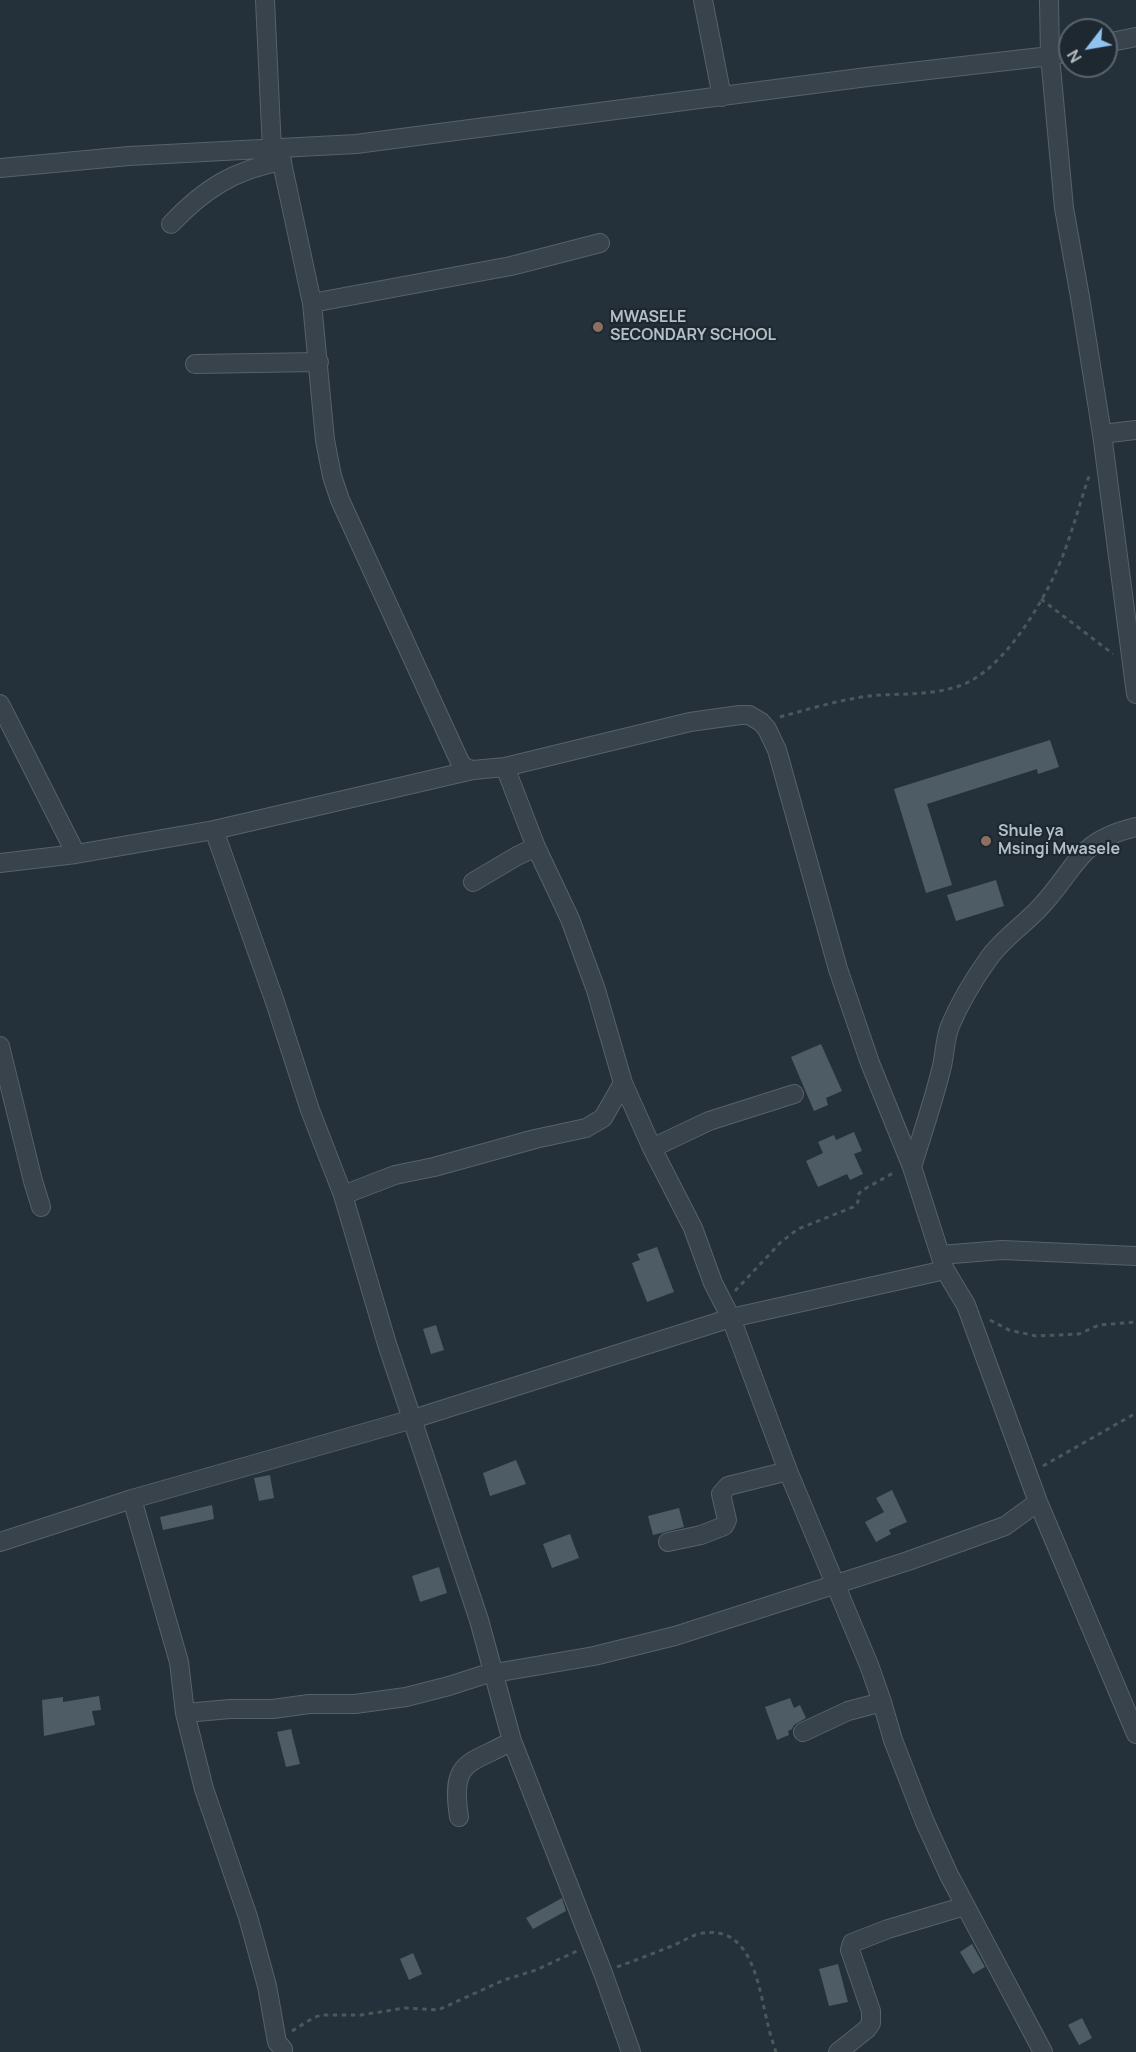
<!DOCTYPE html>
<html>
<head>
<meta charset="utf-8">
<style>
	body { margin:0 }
	#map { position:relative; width:1136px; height:2052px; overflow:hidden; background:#25313a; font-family:Manrope,sans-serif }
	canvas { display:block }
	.north { position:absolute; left:1058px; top:18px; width:60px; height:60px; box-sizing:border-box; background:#1e2830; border:2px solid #5a646c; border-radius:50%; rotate:239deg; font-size:16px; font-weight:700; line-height:24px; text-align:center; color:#b4bec6 }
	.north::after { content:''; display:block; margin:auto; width:21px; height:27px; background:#90c3f0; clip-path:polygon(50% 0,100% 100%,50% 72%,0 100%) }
</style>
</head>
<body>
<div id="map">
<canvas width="1136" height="2052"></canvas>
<div class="north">N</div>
</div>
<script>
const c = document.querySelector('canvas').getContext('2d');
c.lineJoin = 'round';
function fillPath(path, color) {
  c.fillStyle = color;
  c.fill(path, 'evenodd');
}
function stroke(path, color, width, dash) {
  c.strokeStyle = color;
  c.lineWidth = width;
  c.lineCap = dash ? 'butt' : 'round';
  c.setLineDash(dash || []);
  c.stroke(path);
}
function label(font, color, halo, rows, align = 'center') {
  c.font = font + ' Manrope,sans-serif';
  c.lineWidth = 4.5;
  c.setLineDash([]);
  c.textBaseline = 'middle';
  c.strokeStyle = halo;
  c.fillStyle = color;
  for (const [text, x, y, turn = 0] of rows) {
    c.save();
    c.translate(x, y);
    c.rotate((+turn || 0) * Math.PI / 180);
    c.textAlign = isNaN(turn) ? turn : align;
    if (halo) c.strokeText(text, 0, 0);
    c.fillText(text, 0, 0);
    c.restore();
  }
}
const building = new Path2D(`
	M1050,740l9,27 -21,7 -1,-5 -110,35 25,81 -26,8 -32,-104z
	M996,880l8,26 -48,15 -9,-26z
	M821,1044l21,47 -16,7 2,7 -14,6 -23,-54z
	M854,1132l8,19 -8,3 9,20 -13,6 -3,-6 -29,13 -12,-26 17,-8 -5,-11 16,-7 2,5z
	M657,1247l17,45 -27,10 -15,-39 8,-3 -3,-6z
	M436,1325l8,25 -13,4 -8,-25z
	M516,1460l10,24 -36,12 -7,-23z
	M270,1475l4,23 -15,3 -5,-23z
	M892,1490l15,32 -18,8 2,4 -15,8 -11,-20 19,-10 -8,-14z
	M212,1505l2,14 -51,11 -3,-13z
	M679,1508l5,19 -31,8 -5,-19z
	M570,1534l9,24 -27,10 -9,-24z
	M439,1567l8,26 -27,9 -8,-26z
	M99,1696l2,14 -9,1 3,14 -51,11 -2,-36 21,-3v5z
	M790,1698l4,10 6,-3 6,13 -12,7 -2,4 -4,2 1,4 -12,5 -12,-33z
	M291,1729l9,35 -14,3 -9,-35z
	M562,1898l4,13 -33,18 -7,-11z
	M972,1944l13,23 -12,7 -13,-22z
	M413,1953l9,21 -13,6 -9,-21z
	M838,1964l10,38 -19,4 -10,-37z
	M1082,2018l10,20 -13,7 -11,-20z`);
const path = new Path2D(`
	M1041,599l72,55
	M780,717c29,-8 59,-17 89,-21 30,-3 61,0 90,-10 46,-15 90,-92 106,-136 9,-25 16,-50 24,-74
	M735,1291l46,-49 17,-13 55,-22 5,-5v-7l3,-4 34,-19
	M990,1320l19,10 27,6 43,-2 20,-9 37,-3
	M1043,1466l93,-53
	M617,1967c19,-7 38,-14 57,-22 8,-3 16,-9 25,-11 54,-13 60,56 69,91 2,9 5,18 8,27
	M292,2031l21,-13 8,-3h40l44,-7 33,2 66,-30 32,-10 41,-19`);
const minor = new Path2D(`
	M265,0l7,150
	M703,0l19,97
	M1049,0l1,56 14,152 16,89 22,137 34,260
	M1106,43l30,-6
	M279,149l33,154 13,137 7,36 8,24 120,262 5,6 8,2 32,-3 185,-45 50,-7h9l12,7 6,7 10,21 61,219 32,94 42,104 33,103 21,35 72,197 98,232
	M0,168l129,-12 227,-12 511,-67 183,-21 20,-4
	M171,224c33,-35 63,-54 111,-63
	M312,303l199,-37 89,-23
	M195,364l124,-2
	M1102,434l34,-4
	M0,704l76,150
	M505,767l31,80 34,72 26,71 27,93 29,65 41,80 20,55 18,35 57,153 81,194 13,37 11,38 31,80 25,55 94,177
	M214,830l61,172 35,108 33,85 44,149 92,276 33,121 91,232 28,79
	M0,863l76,-9 138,-24 259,-60
	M473,882l44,-26 19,-9
	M0,1046l33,135 8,26
	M652,1148l57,-27 85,-27
	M912,1167c10,-33 22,-67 30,-101 3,-13 3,-28 8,-40 10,-24 24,-47 39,-68 15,-21 38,-35 55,-55 35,-39 34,-62 92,-76
	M343,1195l52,-20 39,-8 101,-28 51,-11 17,-10 20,-35
	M940,1255l62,-5 134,6
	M132,1499l47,163 6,51
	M0,1542l132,-43 281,-80 318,-101 214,-48
	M668,1542l33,-7 23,-9 3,-6 -6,-26 7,-8 60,-15
	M803,1732l45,-21 34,-9
	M459,1817c-9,-59 11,-52 53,-76
	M283,2052v-3l-6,-7 -10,-56 -19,-69 -44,-128 -19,-76 45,-4h43l36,-5h46l51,-7 43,-11 34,-11 111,-19 81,-20 233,-75 97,-35 33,-24
	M838,2052l29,-23 4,-6v-12l-21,-61 2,-7 36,-14 77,-23`);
const markers = [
	[598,327,6,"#8d6e63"],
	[986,841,6,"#8d6e63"]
];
const poiNames = [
	["MWASELE",610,318],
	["SECONDARY SCHOOL",610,336],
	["Shule ya",998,832],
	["Msingi Mwasele",998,850]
];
fillPath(building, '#4e5c65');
stroke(minor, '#576169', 20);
stroke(path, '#475a59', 3, [4.5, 4.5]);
stroke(minor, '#39434b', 18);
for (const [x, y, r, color] of markers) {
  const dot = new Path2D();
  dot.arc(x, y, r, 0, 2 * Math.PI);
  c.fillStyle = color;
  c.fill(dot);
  stroke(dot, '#1e2830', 2);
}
label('bold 16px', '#b4bec6', '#1e2830', poiNames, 'left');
</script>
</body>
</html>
